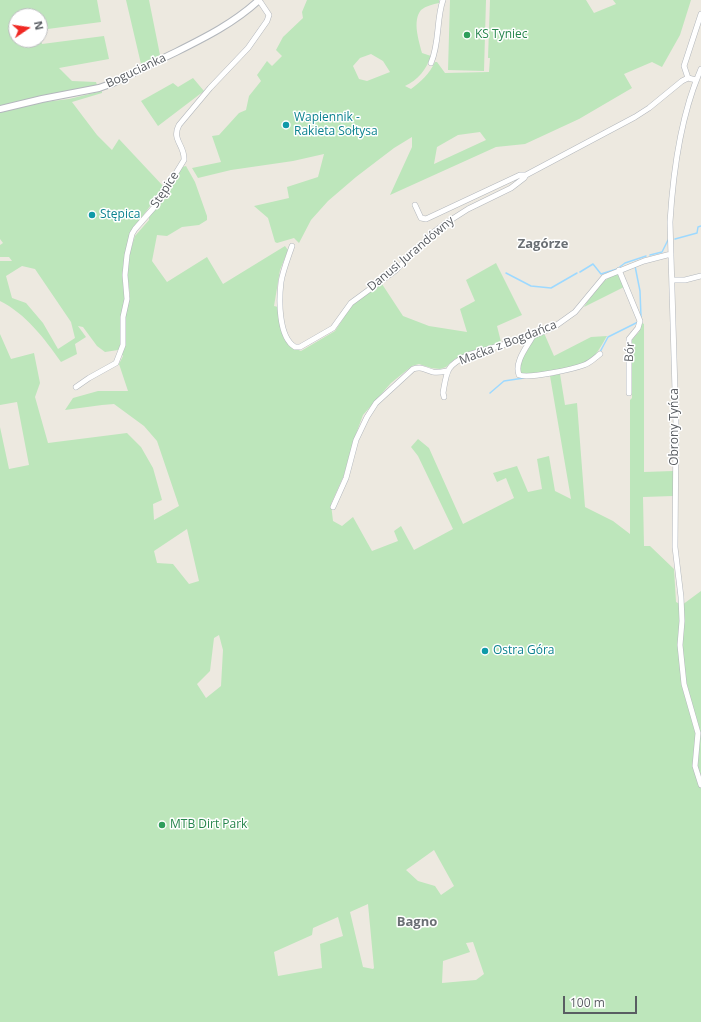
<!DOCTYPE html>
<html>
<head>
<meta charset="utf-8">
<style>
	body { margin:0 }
	#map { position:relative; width:701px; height:1022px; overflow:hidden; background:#ede9e0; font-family:"Open Sans",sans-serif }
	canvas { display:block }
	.north { position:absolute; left:8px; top:8px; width:40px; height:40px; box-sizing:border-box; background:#fff; border:1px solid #bdbec0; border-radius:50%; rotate:77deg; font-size:11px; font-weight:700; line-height:16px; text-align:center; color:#595d62 }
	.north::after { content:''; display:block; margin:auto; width:14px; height:18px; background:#f02823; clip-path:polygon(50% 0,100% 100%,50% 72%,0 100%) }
	.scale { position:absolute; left:563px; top:996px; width:74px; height:18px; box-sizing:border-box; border:2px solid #595d62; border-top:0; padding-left:5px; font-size:12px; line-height:14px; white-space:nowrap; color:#595d62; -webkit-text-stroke:3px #fff; paint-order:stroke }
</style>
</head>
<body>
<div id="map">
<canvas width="701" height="1022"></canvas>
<div class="north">N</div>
<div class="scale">100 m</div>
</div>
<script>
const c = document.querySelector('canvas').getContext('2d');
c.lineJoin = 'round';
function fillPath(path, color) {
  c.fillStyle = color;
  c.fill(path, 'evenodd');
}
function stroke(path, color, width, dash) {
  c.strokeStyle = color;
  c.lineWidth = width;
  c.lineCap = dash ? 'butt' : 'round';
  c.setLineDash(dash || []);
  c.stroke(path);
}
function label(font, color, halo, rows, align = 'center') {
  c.font = font + ' "Open Sans",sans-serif';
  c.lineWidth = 3;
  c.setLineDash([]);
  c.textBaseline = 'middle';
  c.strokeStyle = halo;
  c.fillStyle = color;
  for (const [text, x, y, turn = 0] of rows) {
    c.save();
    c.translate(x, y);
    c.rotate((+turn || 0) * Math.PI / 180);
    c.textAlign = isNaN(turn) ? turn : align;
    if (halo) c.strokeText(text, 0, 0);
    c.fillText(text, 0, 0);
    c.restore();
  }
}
const green = new Path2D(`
	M0,0h97l4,22 -61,8v-14h-24v24h24v-6l2,10 62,-8 5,23 -50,9 13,13 24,1 1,3 -97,21z
	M126,0h23l11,55 -19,9z
	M307,0h132v3c-6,1 -13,3 -18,7 -9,11 -2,31 1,43l9,3c-5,14 -13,24 -26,30l6,3c11,-8 18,-15 24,-27h2l8,11 44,-1 1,-14h-2l2,-58h96l8,13 22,-9 -3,-4h78l-11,35 -18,32 -10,-5 -28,12 8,14 -53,31 -41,19 -13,6 -29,3 -106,48 22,-48v-10l-18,11 -38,29 -28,24 -17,19 -12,23 -5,-5 -17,5 -2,-1 -7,-24 -14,-12 35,-8 -2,-11 31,-10 6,-23 -31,7 -62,9 -33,8 -6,-10 29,-6 -9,-26 7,-1 20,-22 7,-3 3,-14 12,-15 -4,-6 10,-14 5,5 10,-10 -6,-6 7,-13 20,-19 -1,-6zM371,54l12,7 7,11 -23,9 -8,-2 -6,-13 7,-8zM480,132l6,8 -52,24 3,-17 21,-12z
	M450,0h36l-2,71 -36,-1z
	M193,78l11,13 -46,35 -17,-25 32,-18 5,4z
	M102,91v2l-30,9 25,33 15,15 7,-11 45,48 -30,41 -9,28 -3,20 5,23 3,-4 -3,-21 3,-22 5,-16 14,-16v-5l33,-48 4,-1 9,16 12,34v4l-8,5 -17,2 -15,9 -10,-1 -5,26 15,21 40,-25 16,27 62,-38 3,4 -8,20 -6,36 4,1 2,17 9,22 12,5 34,-20 8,-12 8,-16 31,-19 21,32 26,10 38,6 -7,-23 15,-8 -9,-21 30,-17 26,52 -25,11 4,16 -35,12 -11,5 -9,8 -6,2 -9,-1 -12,-4 -7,2 -21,17 -28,32 -10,27 -9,33 -13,29 2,17 9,5 11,-9 19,34 26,-10 -4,-10 7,-5 13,24 39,-21 -35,-73 -7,-9 7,-8 11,9 34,76 51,-26 -8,-20 -9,4 -4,-9 24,-7 11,26 14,-3 -5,-30 12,-3 6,35 16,8 -21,-123 10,-2 5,31 12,-2 8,104 28,14 17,13v-134l2,-2 -1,-57 8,-9 3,-9 2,1v148l29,-1v25l-30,1 1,49h6l24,23 2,33 6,3 19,-14v431h-701v-595l9,42 20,-4 -12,-63 -17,3v-71l11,25 23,-6 6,30 -5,14 13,46 79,-10 14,14 12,21 9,32 -9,4 1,16 25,-14 -22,-65 -13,-15 -30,-22 -12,1 -37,5 8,-12 25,-7h30l-9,-27 4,-8 -5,-6 -13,2 -8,-6 -14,-19 -5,-1 8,11 -11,7 2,10 -16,8c-17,-24 -35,-48 -61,-61v-40h12l-3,-4h-9v-12l3,-2 -3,-4v-127l20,-7 49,-6zM22,266l13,3 36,53 4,16 -17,11 -15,-26 -17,-20 -14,-5 -6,-22zM187,529l12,52 -10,3 -16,-20 -16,-1 -3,-12zM219,635l4,15 -2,36 -15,12 -9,-14 13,-13 4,-33zM434,850l20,36 -13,9 -6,-9 -17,-5 -12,-11zM368,904l6,64 -1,1 -10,-2 -13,-55zM338,917l5,19 -23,8 2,24 -44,8 -4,-24 38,-17 1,-7zM473,942l11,32 -8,6 -34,3 1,-22 27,-9 -4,-9z
	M617,274l4,3 3,10 -40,20c10,-15 15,-26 33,-33z
	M544,333l10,23 37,-19 16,-1c-5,8 -9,17 -16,23 -11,8 -56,16 -70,14 -6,-11 7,-25 13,-34l3,-3z`);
const stream = new Path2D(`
	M675,239l22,-6 1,-6 3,-1
	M650,255l12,-3 6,-12
	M635,266l5,25 1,26
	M580,272l13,-8 8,10 16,-5 8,-6 21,-7
	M506,273l25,13 20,2 26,-15
	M600,352l8,-15 30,-15
	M490,393l14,-12 20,-3`);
const minor = new Path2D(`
	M431,63c9,-21 5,-43 12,-63
	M701,69c-20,45 -28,104 -31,153l6,203 -1,122 6,50 1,24 -2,24 4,39 14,49 -3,33 6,19
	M688,78l-4,-12 17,-52
	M415,205l6,13 5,1 94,-44h6
	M292,246c-4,12 -9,24 -11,36 -2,17 -3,55 14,65h5l33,-19 18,-25 45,-33 38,-38 12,-9 22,-14 43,-21 13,-10 2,-3 109,-58 14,-9 33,-27 6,-3 8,2
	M619,270l21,51 -2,7 -9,11v54
	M672,280h13l16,-4
	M533,336c-6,11 -19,26 -14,39 10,4 54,-6 65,-10 6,-2 11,-7 16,-11
	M76,387l13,-9 27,-15 7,-18v-28l4,-18 -2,-24 2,-20 5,-21 3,-5 22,-25 27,-44c1,-15 -13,-20 -5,-35l31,-37 38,-40 19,-27 2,-6 -10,-15
	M444,397l-1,-4c4,-23 3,-27 25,-38l65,-19 21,-9 21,-15 29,-35 40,-16 27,-7
	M333,507l13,-29 10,-38 11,-23 9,-14 37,-34c8,-3 12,1 20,3 5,1 9,0 14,-1`);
const tertiary = new Path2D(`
	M0,109l42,-10 57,-11 14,-5c21,-10 42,-21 63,-31 30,-15 58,-29 83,-52`);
const markers = [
	[467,35,4,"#2e9e5b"],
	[286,125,4,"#0f9aa8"],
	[92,215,4,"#0f9aa8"],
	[485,651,4,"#0f9aa8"],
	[162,825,4,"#2e9e5b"]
];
const leisureNames = [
	["KS Tyniec",475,35],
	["MTB Dirt Park",170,825]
];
const streetNames = [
	["Bogucianka",136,71,-25],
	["Stępice",165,190,-57],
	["Danusi Jurandówny",411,254,-40],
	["Maćka z Bogdańca",508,343,-21],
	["Bór",630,352,-86],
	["Obrony Tyńca",675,427,-90]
];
const cultureNames = [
	["Wapiennik -",294,118],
	["Rakieta Sołtysa",294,132],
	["Stępica",100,215],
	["Ostra Góra",493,651]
];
const neighbourhoodNames = [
	["Zagórze",543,244],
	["Bagno",417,922]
];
fillPath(green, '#bde6bb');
stroke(stream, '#9dd9ff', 1.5);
stroke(minor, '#b3b7bc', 6);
stroke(tertiary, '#b3b7bc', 8);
stroke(minor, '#fff', 5);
stroke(tertiary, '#fff', 6);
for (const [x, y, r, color] of markers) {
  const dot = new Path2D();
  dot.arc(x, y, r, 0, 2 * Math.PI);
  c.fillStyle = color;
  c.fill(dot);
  stroke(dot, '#fff', 1.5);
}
label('12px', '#27864d', '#fff', leisureNames, 'left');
label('12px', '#595d62', '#fff', streetNames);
label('12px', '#0d838f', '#fff', cultureNames, 'left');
label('bold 13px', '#6a6f74', '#fff', neighbourhoodNames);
</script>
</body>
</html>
